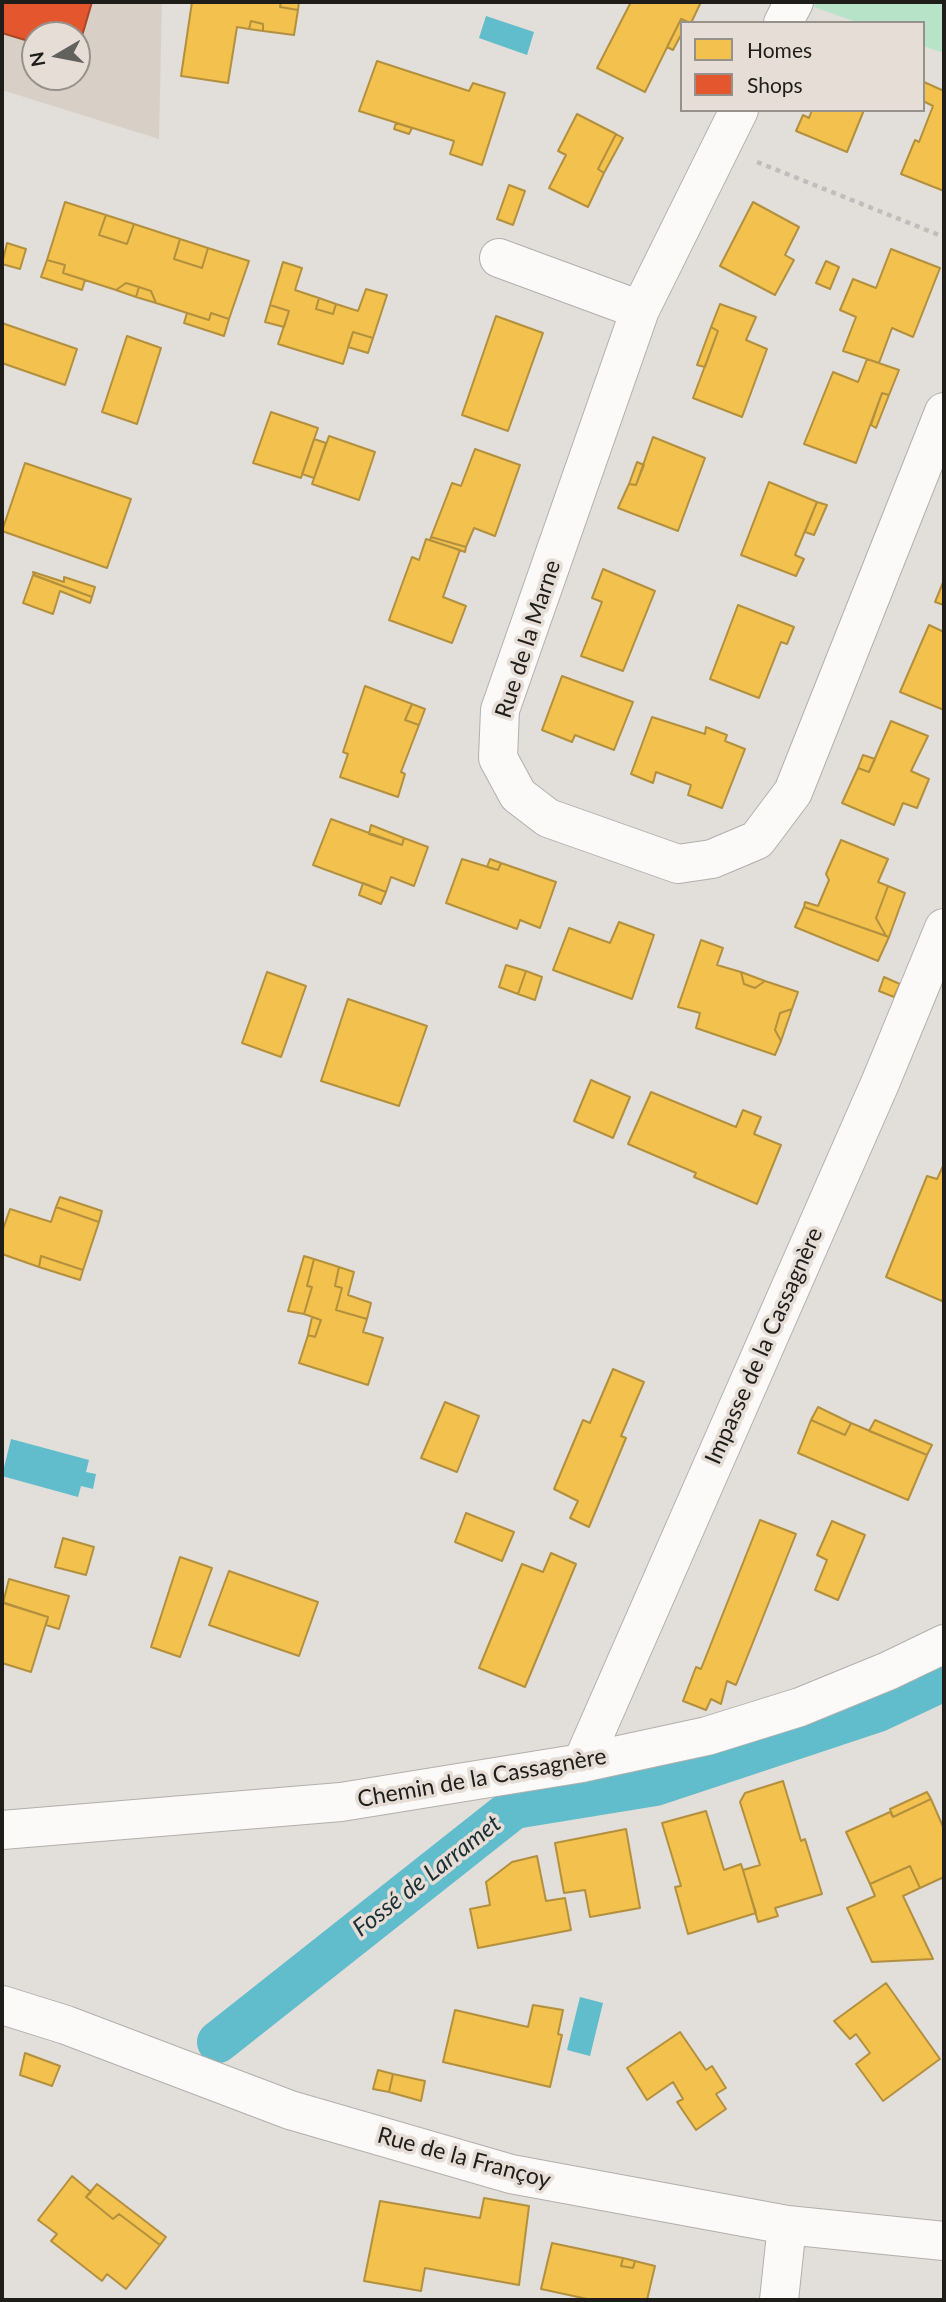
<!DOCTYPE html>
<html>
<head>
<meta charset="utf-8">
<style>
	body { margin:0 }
	#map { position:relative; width:946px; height:2302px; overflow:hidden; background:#e2deda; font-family:Lato,sans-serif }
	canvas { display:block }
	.frame { position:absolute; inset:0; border:4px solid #1f1d1a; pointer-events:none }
	.legend { position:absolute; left:680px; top:21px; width:245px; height:91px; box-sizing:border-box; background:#e6ded6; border:2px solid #96918b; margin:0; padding:9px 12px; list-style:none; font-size:21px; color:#1f1d1a }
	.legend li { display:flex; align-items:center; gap:14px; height:35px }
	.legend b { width:35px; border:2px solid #96918b }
	.north { position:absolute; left:21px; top:21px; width:70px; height:70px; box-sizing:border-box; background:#e6ded6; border:2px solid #96918b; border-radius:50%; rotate:260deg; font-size:19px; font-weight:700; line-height:28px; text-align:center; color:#1f1d1a }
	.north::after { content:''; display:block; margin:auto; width:24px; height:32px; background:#63615d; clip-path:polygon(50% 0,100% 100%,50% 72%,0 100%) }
</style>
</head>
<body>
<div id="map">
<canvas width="946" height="2302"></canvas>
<div class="frame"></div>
<ul class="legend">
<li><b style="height:19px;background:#f2c14e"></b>Homes</li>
<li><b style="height:19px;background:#e4572e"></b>Shops</li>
</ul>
<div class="north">N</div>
</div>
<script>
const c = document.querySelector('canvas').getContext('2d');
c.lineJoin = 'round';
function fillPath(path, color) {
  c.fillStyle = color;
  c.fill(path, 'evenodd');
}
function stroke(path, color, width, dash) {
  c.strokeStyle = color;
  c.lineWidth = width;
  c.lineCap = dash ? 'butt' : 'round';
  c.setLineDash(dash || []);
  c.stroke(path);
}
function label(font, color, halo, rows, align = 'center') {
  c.font = font + ' Lato,sans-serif';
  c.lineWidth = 7;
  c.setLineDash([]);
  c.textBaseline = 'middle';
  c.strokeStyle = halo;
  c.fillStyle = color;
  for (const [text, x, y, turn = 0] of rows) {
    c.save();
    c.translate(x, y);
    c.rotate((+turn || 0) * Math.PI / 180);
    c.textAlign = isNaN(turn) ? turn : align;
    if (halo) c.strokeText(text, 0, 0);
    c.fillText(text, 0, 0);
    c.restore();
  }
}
const built = new Path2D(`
	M2,2h160l-3,137 -157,-49zM35,35h42v42h-42z`);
const green = new Path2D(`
	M816,2h128v51l-21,-7v-23h-64l-45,-16z`);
const water = new Path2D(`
	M486,16l48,16 -7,23 -48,-17z
	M11,1439l78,21 -3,12 10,2 -3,15 -12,-3 -3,11 -76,-21z
	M580,1997l23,6 -13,53 -23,-6z`);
const homes = new Path2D(`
	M192,2h89l-1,5 18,3 -4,25 -31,-4v-7l-12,-3 -2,8 -12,-2 -9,56 -47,-7z
	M281,2h18l-1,8 -18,-3z
	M631,2h70l-10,21 -10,-4 -36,73 -48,-24z
	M681,19l7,3 -6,1v10l-9,17 -6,-3z
	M251,21l12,3v7l-14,-2z
	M377,61l92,30 4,-8 32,10 -23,72 -32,-11 4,-13 -95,-30z
	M924,82l20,9v100l-43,-17 14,-34 4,2 14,-36 -10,-5z
	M812,110h52l-17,42 -51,-21 7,-16 6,3z
	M577,114l39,20 -18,35 6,4 -16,34 -39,-19 17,-33 -8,-4z
	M396,123l16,5 -3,6 -15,-5z
	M616,134l7,4 -19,35 -6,-4z
	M509,185l16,6 -12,34 -16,-6z
	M65,202l41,13 -7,20 28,9 7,-20 46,15 -6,20 28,9 6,-20 41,13 -20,58 -18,-6 -2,7 -53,-17 -5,-12 -12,-4 -13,-4 -10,7 -53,-17 2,-8 -18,-5z
	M753,202l46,25 -14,28 9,5 -19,35 -55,-29z
	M106,215l28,9 -7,20 -28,-9z
	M180,239l28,9 -6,20 -28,-9z
	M7,243l19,6 -6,20 -18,-5z
	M891,249l49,19 -27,69 -21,-9 -13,35 -36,-12 13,-34 -16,-7 13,-31 23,9z
	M47,260l18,5 -2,8 22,7 -3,10 -41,-13z
	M826,261l13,6 -9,22 -14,-6z
	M283,262l19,6 -7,22 24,8 -3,11 17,5 3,-10 22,7 8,-22 21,6 -14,43 -20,-6 -10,32 -65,-20 11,-33 -19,-6z
	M126,283l13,4 -3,10 -20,-7z
	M139,287l12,4 5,12 -20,-6z
	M319,298l17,6 -3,10 -17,-5z
	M720,304l36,13 -10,23 21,9 -25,68 -49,-19 25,-67 -7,-4z
	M270,305l19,6 -5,16 -19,-5z
	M187,313l22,7 2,-7 18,6 -5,17 -40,-13z
	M496,316l47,17 -35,98 -46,-16z
	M2,323l75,26 -12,36 -63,-22z
	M711,327l7,4 -13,36 -8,-2z
	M353,332l20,6 -5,15 -20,-6z
	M127,336l34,12 -24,76 -35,-12z
	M867,359l32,11 -10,25 -7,-2 -26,70 -52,-19 29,-72 25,10z
	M882,393l7,2 -13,33 -5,-3z
	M271,412l47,16 -17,50 -48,-15z
	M329,436l46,16 -16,48 -47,-16z
	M653,437l52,21 -27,73 -60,-23 11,-24 7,1z
	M314,439l12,4 -12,35 -12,-4z
	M475,449l45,16 -25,71 -21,-8 -8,19 -35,-10 21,-54 9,3z
	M637,462l7,3 -8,20 -7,-1z
	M25,463l106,36 -24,69 -105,-37z
	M769,482l48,20 -22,53 9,4 -8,17 -55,-21z
	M817,502l10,3 -13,30 -9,-3z
	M431,537l35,10 -1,5 -35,-12z
	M426,539l34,11 -17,47 23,9 -14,37 -63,-23 23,-63 7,3z
	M603,569l52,22 -32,80 -42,-15 21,-54 -10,-4z
	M33,572l31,10v-5l31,10 -3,10 -58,-22z
	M33,575l59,22 -2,6 -30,-12 -7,23 -30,-11z
	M944,580v25l-9,-3z
	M738,605l56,22 -7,17 -6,-2 -22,56 -49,-19z
	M929,625l15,7v78l-44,-18z
	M562,676l71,26 -19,48 -39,-15 -3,7 -30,-12z
	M365,686l47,18 -7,16 14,5 -18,47 4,2 -7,23 -58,-20 8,-23 -5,-2z
	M412,704l13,5 -6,16 -14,-5z
	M652,717l53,17 1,-7 21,8 -2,6 20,8 -23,59 -34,-13 3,-10 -35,-13 -3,11 -22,-9z
	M891,721l37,15 -17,35 18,8 -12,29 -14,-5 -9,22 -52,-22 16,-35 11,4z
	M863,755l12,4 -6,13 -11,-4z
	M331,819l71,26 2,-7 24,9 -14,39 -23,-9 -5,15 -73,-27z
	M371,825l33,13 -2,7 -33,-11z
	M841,840l47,19 -10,23 10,4 -12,32 10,18 -82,-29 1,-5 13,4 11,-26 -3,-6z
	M462,859l36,11 3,-7 55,19 -16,46 -20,-8 -3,9 -71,-26z
	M490,859l11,4 -3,7 -11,-3z
	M363,883l23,9 -5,12 -22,-9z
	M888,886l17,7 -16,44 -3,-1 -10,-18z
	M804,907l85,30 -11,24 -83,-34z
	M619,922l35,13 -22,64 -79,-29 16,-42 41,15z
	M701,940l22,8 -6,17 24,7 3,12 11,4 10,-7 33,11 -6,17 -12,4 -5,17 6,11 -6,14 -79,-27 4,-15 -22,-6z
	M506,965l20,6 -8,23 -19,-7z
	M526,971l16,6 -7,23 -17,-6z
	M267,972l39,14 -25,71 -39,-14z
	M741,972l24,9 -10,7 -11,-4z
	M884,977l16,7 -6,13 -15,-6z
	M348,999l79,27 -28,80 -78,-25z
	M792,1009l-11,32 -6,-11 5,-17z
	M591,1080l39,17 -17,41 -39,-17z
	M651,1092l85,35 7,-17 18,7 -7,17 27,11 -24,59 -63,-27 2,-4 -68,-29z
	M944,1164v133l-2,4 -56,-24 41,-101 10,3z
	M60,1197l42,14 -3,11 -43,-15z
	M56,1207l43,15 -16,48 -42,-14 -2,11 -37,-13v-22l8,-23 41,13z
	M41,1256l42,14 -3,10 -41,-13z
	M304,1256l10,3 -7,27 5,1 -8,27 -16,-3z
	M314,1259l25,8 -4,19 7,2 -6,22 31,9 -4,13 20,6 -15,47 -69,-22 9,-28 7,2 6,-17 -17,-6 8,-27 -5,-1z
	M339,1267l15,5 -6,23 23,8 -4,16 -31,-9 6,-22 -7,-2z
	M312,1317l9,3 -6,17 -7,-2z
	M613,1369l31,13 -23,54 5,2 -37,89 -19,-9 8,-17 -24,-12 29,-69 7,3z
	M445,1402l34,14 -22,56 -36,-14z
	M818,1407l33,16 -6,12 -34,-15z
	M811,1420l34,15 6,-12 76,32 -19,45 -110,-47z
	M875,1420l57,25 -5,10 -58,-24z
	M466,1513l48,19 -12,29 -47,-19z
	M760,1520l36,14 -60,151 -9,-4 -6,23 -10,-5 -5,11 -23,-9 13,-34 5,2z
	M832,1521l33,14 -27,65 -23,-10 12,-30 -10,-5z
	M63,1538l31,9 -8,28 -31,-8z
	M551,1553l25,11 -51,123 -46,-19 43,-104 21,8z
	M180,1557l32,11 -32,89 -29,-10z
	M229,1571l89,31 -19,54 -90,-31z
	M9,1579l60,17 -10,33 -13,-4 2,-8 -45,-14z
	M2,1602l46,15 -17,55 -29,-9z
	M783,1781l18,60 4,-2 17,55 -47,14 3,8 -20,6 -15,-52 17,-5 -20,-63 5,-9z
	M927,1792l4,7 -38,18 -3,-8z
	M931,1799l13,30v48l-24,11 -10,-22 -40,18 -24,-52 44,-20 3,5z
	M706,1811l18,59 17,-6 15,49 -68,21 -13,-47 6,-1 -19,-63z
	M626,1829l14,79 -50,9 -5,-27 -21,3 -9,-50z
	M537,1856l9,45 19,-3 6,32 -93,18 -8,-39 20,-4 -4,-23 26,-20z
	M910,1866l10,22 -17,8 30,63 -61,3 -25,-54 28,-12 -5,-12z
	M886,1983l54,76 -57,42 -27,-37 14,-11 -14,-19 -6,5 -16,-18z
	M533,2005l30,5 -5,24 4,1 -12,52 -107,-25 12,-52 73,17z
	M680,2032l26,38 6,-4 14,22 -10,6 10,15 -30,21 -19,-28 6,-3 -10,-17 -26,18 -20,-32z
	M25,2053l35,13 -8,20 -32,-11z
	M378,2070l15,4 -4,18 -16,-3z
	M393,2074l32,7 -4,20 -32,-9z
	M72,2176l19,16 -5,5 27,22 6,-5 41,31 -34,44 -19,-15 -5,7 -51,-40 6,-7 -19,-14z
	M97,2184l69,53 -6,8 -41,-31 -6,5 -27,-22z
	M484,2198l45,8 -10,79 -94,-17 -4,23 -57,-10 16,-80 100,17z
	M552,2243l71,15 -2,8 12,2 2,-7 20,5 -8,34h-55l-51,-11z
	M623,2258l12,3 -2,7 -12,-2z`);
const shops = new Path2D(`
	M2,2h90l-15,51v-18h-42v8l-33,-10z`);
const canal = new Path2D(`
	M218,2042l296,-234 141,-23 223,-74 66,-31`);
const path = new Path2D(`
	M757,162l187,75`);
const minor = new Path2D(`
	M783,23l11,-21
	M739,110l-99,200 -140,400 -2,48 20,37 30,23 130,46 34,-5 45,-19 36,-48 151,-380
	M499,258l141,52
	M582,1763l299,-682 63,-153
	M2,1830l339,-28 241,-39 125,-27 93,-29 88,-36 56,-27
	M2,2005l64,20 224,85 221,64 276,51 157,16
	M779,2300l8,-75`);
const streetNames = [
	["Rue de la Marne",528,639,-72],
	["Impasse de la Cassagnère",764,1346,-66],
	["Chemin de la Cassagnère",482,1778,-10],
	["Rue de la Françoy",464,2158,15]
];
const waterNames = [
	["Fossé de Larramet",427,1876,-38]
];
fillPath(built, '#d8d0c7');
fillPath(green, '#b7e4c8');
fillPath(water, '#61bccb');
fillPath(homes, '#f2c14e');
stroke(homes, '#b3903e', 2);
fillPath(shops, '#e4572e');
stroke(shops, '#a94628', 2);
stroke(canal, '#61bccb', 42);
stroke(minor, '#b2afac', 40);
stroke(path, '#bfbebd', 4.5, [5, 5]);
stroke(minor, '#fbfaf9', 38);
label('23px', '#1f1d1a', '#e6ded6', streetNames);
label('italic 24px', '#1a2f34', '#e6ded6', waterNames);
</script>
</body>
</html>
